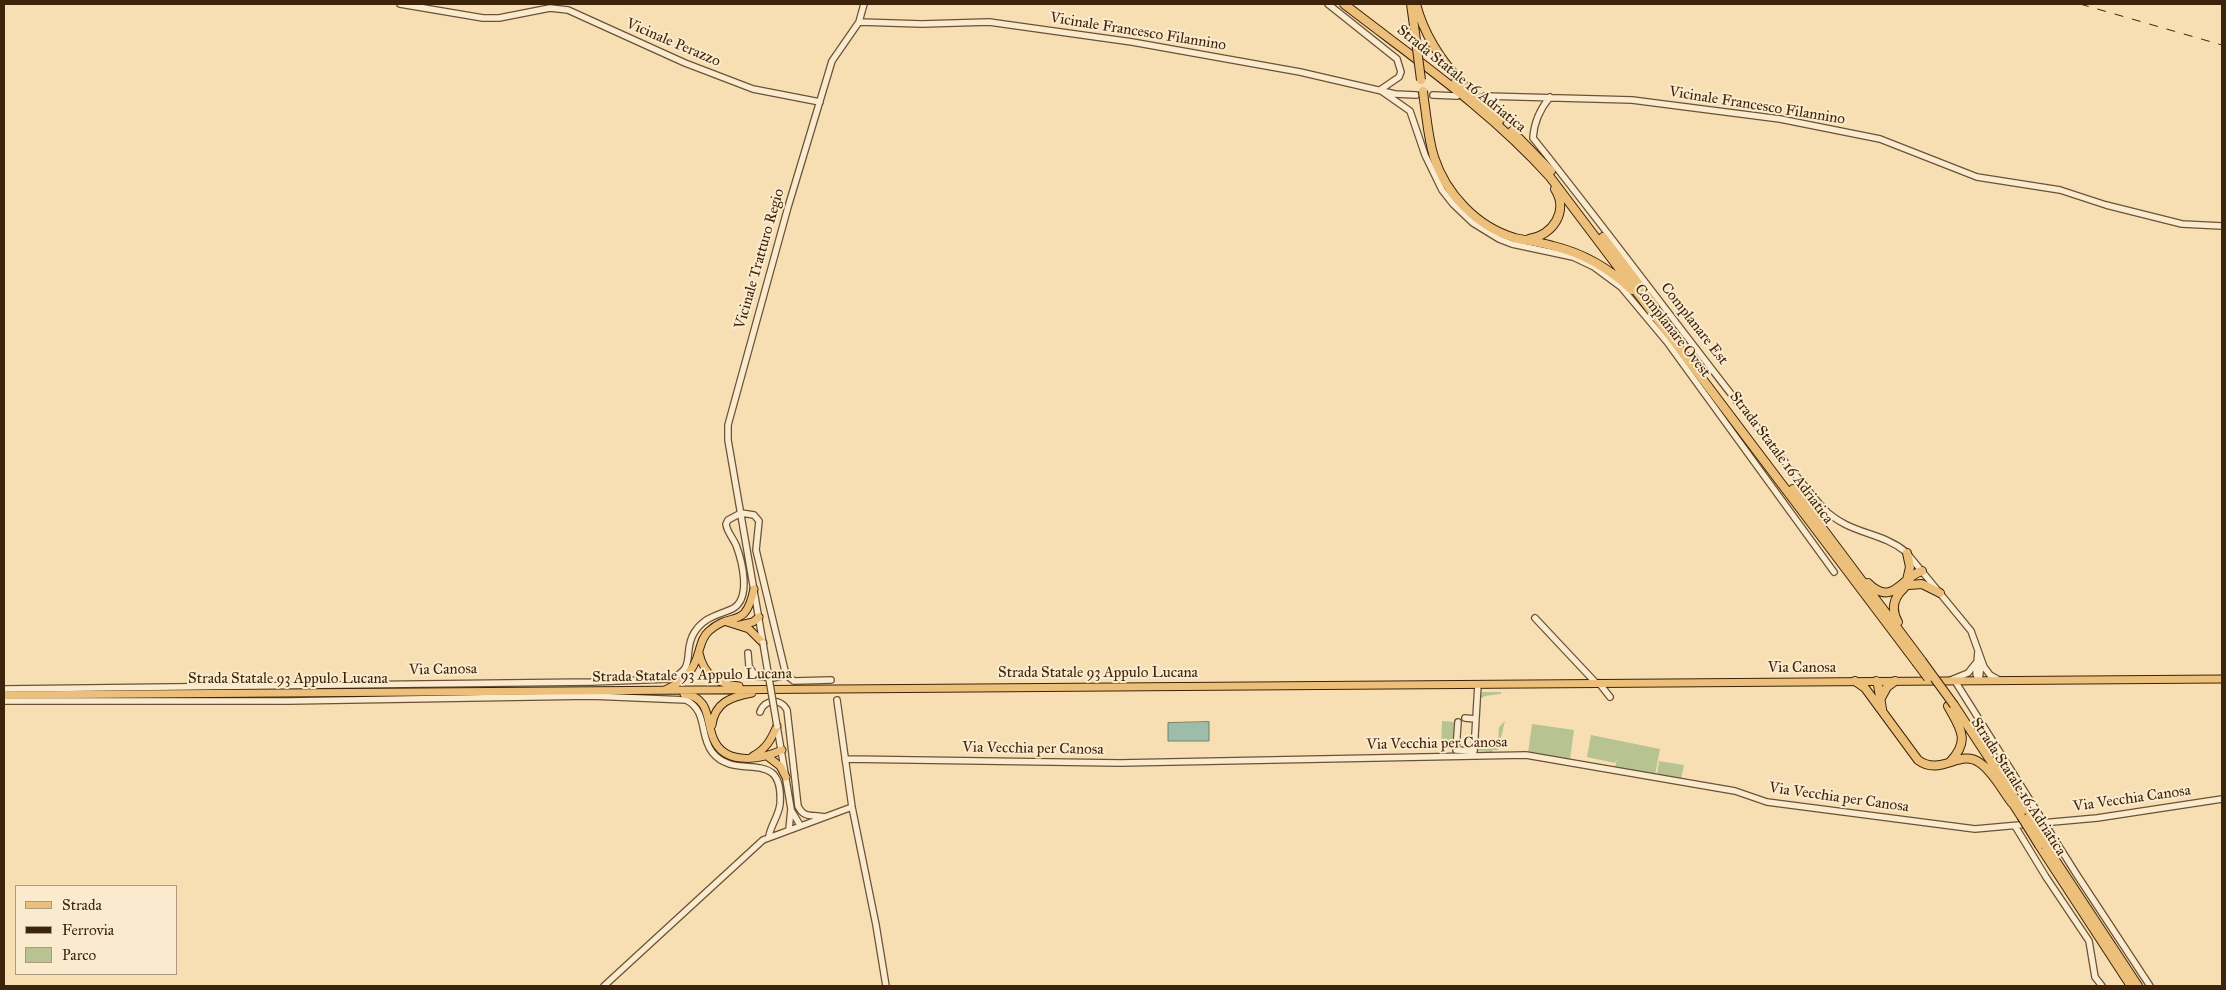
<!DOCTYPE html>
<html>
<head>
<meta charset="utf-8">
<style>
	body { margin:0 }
	#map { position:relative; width:2226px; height:990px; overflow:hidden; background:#f8dfb3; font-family:"IM FELL Great Primer",serif }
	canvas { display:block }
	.frame { position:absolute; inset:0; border:5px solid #3c2309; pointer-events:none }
	.legend { position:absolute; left:15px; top:885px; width:162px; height:90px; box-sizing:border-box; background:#faeace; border:1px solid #ae9a7f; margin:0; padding:6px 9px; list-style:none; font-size:15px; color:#3c2309 }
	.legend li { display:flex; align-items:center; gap:10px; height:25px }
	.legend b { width:25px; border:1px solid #ae9a7f }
</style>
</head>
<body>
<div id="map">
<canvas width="2226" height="990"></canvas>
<div class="frame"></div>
<ul class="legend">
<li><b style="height:6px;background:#ecc07a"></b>Strada</li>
<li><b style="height:6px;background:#3c2309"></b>Ferrovia</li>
<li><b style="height:14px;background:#b7c391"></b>Parco</li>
</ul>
</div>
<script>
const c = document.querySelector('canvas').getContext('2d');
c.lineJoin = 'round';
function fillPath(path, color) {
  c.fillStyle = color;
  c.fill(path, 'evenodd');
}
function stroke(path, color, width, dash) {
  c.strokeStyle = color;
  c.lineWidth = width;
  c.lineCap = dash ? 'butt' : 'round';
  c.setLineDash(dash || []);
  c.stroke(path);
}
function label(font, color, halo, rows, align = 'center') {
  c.font = font + ' "IM FELL Great Primer",serif';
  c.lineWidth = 4;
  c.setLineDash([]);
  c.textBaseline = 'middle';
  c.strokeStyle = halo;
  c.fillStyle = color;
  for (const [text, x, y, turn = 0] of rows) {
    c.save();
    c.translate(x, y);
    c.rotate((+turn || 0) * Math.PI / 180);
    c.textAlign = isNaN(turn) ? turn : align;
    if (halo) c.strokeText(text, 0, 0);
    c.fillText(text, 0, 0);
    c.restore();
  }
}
const green = new Path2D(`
	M1484,692h17v2l-16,2 -4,2 -2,43 19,-1 1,-13 6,-6 -7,29h-5l-1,2 -17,-1 3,-58z
	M1442,721l13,1 -1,27h-13z
	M1532,724l42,6 -4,29 -42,-6z
	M1591,735l69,14 -5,26 -40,-8 2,-8 -2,4 -28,-6z
	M1659,761l25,4 -3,14 -24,-4z`);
const water = new Path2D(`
	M1209,722v19h-41v-18z`);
const minorTunnel = new Path2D(`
	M1469,96h16`);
const minor = new Path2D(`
	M400,4l83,14h16l51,-10 18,2 117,53 68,26 67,13
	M1328,4l69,55 4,13 -2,5 -19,13
	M859,22l63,2 67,-2 143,20 168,30 95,22 21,1
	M1380,90l30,21 15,44 17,35 11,14 20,19 26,16 13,5 61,13 21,10 27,20 46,55 167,230
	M1433,95l24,1
	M1485,96l147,4 148,19 100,20 97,38 83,13 46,15 76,19 40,2
	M1550,97c-10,12 -16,25 -17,41 98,122 189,250 290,370 26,27 58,23 83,44l65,79 13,36 6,8 9,5
	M741,513l13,2 5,6 -3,29 30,125 8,6 37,-1
	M1535,618l61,65
	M763,643l-35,-203v-15l60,-218 44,-146 27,-39 5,-18
	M1978,651l-2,23 3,7
	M748,653l1,13 6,10 18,2 13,-3
	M1951,680l17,-7 8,-10
	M1955,681l122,194 73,111
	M1979,681l2,-17
	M1599,683l11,14
	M4,689l587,-7 78,-3c29,-10 13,-27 25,-46 10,-16 22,-17 38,-24 20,-10 10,-48 4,-64 -3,-7 -9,-13 -10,-21l2,-4 13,-7
	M837,700l15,107 24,118 10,61
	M4,701h285l302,-5 95,4c22,11 13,35 26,52 24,31 72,-7 68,52 -1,11 -9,21 -11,32
	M760,712c4,-13 21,-14 27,-2l11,96c6,13 14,8 26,11
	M1465,718l10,1
	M1458,722l-2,28 18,1 4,-67
	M777,726l14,83 -2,20
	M845,759l275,4 406,-8 209,36 32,11 208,27 122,-11 125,-19
	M791,810l9,15
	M2015,826l31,51 43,64 6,36 7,9
	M604,986l159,-146 89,-33`);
const major = new Path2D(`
	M727,622l22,7 14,14
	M740,625l13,-3 6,-5
	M699,653c5,22 18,31 40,33
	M665,690c19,-9 28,-17 34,-39 2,-7 4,-15 10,-20 23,-21 36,0 45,-42
	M684,694c29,4 21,30 31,48 13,24 47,17 67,8
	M4,695l2218,-16
	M712,725c3,-23 19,-28 40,-32
	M753,756c13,-7 18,-16 24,-30
	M767,756l13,10 6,11`);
const highway = new Path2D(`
	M1344,4c71,55 146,106 206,173l366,485
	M1411,4l4,29
	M1416,4c8,31 26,58 48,81
	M1455,83l45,37
	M1424,100c3,19 4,38 10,57 12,37 43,70 81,81 12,3 25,4 38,8 29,7 57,23 79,44
	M1512,131l39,40
	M1603,237l52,69
	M1529,239c24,-4 40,-28 26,-50
	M1793,489l129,172
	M1907,553l3,14 -3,13
	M1868,583c25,25 34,-7 54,-12
	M1909,585l13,-1 18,9
	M1898,622c-7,-12 -5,-24 6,-34
	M1855,681l10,7 53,72c23,17 42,-12 62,3 13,9 22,27 32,40
	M1876,681l2,4 4,24
	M1881,698l6,-11 8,-6
	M1954,705l74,113
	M1948,706c12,22 23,34 2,56
	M2010,799l11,17
	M2039,845l92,141
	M2046,846l92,140`);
const rail = new Path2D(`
	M2080,4l142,41`);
const minorBridge = new Path2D(`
	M763,643l14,83`);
const highwayBridge = new Path2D(`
	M1415,33l6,47
	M1423,91l1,9
	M1922,661l32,44
	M1916,662l12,16
	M2021,816l18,29
	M2028,818l18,28`);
const streetNames = [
	["Vicinale Francesco Filannino",1138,32,9],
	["Vicinale Perazzo",673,43,23],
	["Strada Statale 16 Adriatica",1461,79,39],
	["Vicinale Francesco Filannino",1757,106,9],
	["Vicinale Tratturo Regio",760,259,-74],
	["Complanare Est",1694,324,52],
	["Complanare Ovest",1672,331,52],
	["Strada Statale 16 Adriatica",1781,458,53],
	["Via Canosa",1802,668],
	["Via Canosa",443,670,-1],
	["Strada Statale 93 Appulo Lucana",1098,673],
	["Strada Statale 93 Appulo Lucana",692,676,-1],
	["Strada Statale 93 Appulo Lucana",288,679],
	["Via Vecchia per Canosa",1437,744,-1],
	["Via Vecchia per Canosa",1033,749,1],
	["Strada Statale 16 Adriatica",2018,787,57],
	["Via Vecchia per Canosa",1839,798,8],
	["Via Vecchia Canosa",2132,799,-8]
];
fillPath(green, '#b7c391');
fillPath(water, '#9dbdab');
stroke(water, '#767f6a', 1);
stroke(minorTunnel, '#d2b991', 5.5, [5.5, 3]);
stroke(minor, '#6b5234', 8);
stroke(major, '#3c2309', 9);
stroke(highway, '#3c2309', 10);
stroke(minor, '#faeace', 5.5);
stroke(major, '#ecc07a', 7);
stroke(highway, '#ecc07a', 8);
stroke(rail, '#3c2309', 1, [9, 9]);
stroke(minorBridge, '#6b5234', 8, []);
stroke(highwayBridge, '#3c2309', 10, []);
stroke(minorBridge, '#faeace', 5.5);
stroke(highwayBridge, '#ecc07a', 8);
label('15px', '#3c2309', '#faeace', streetNames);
</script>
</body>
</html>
